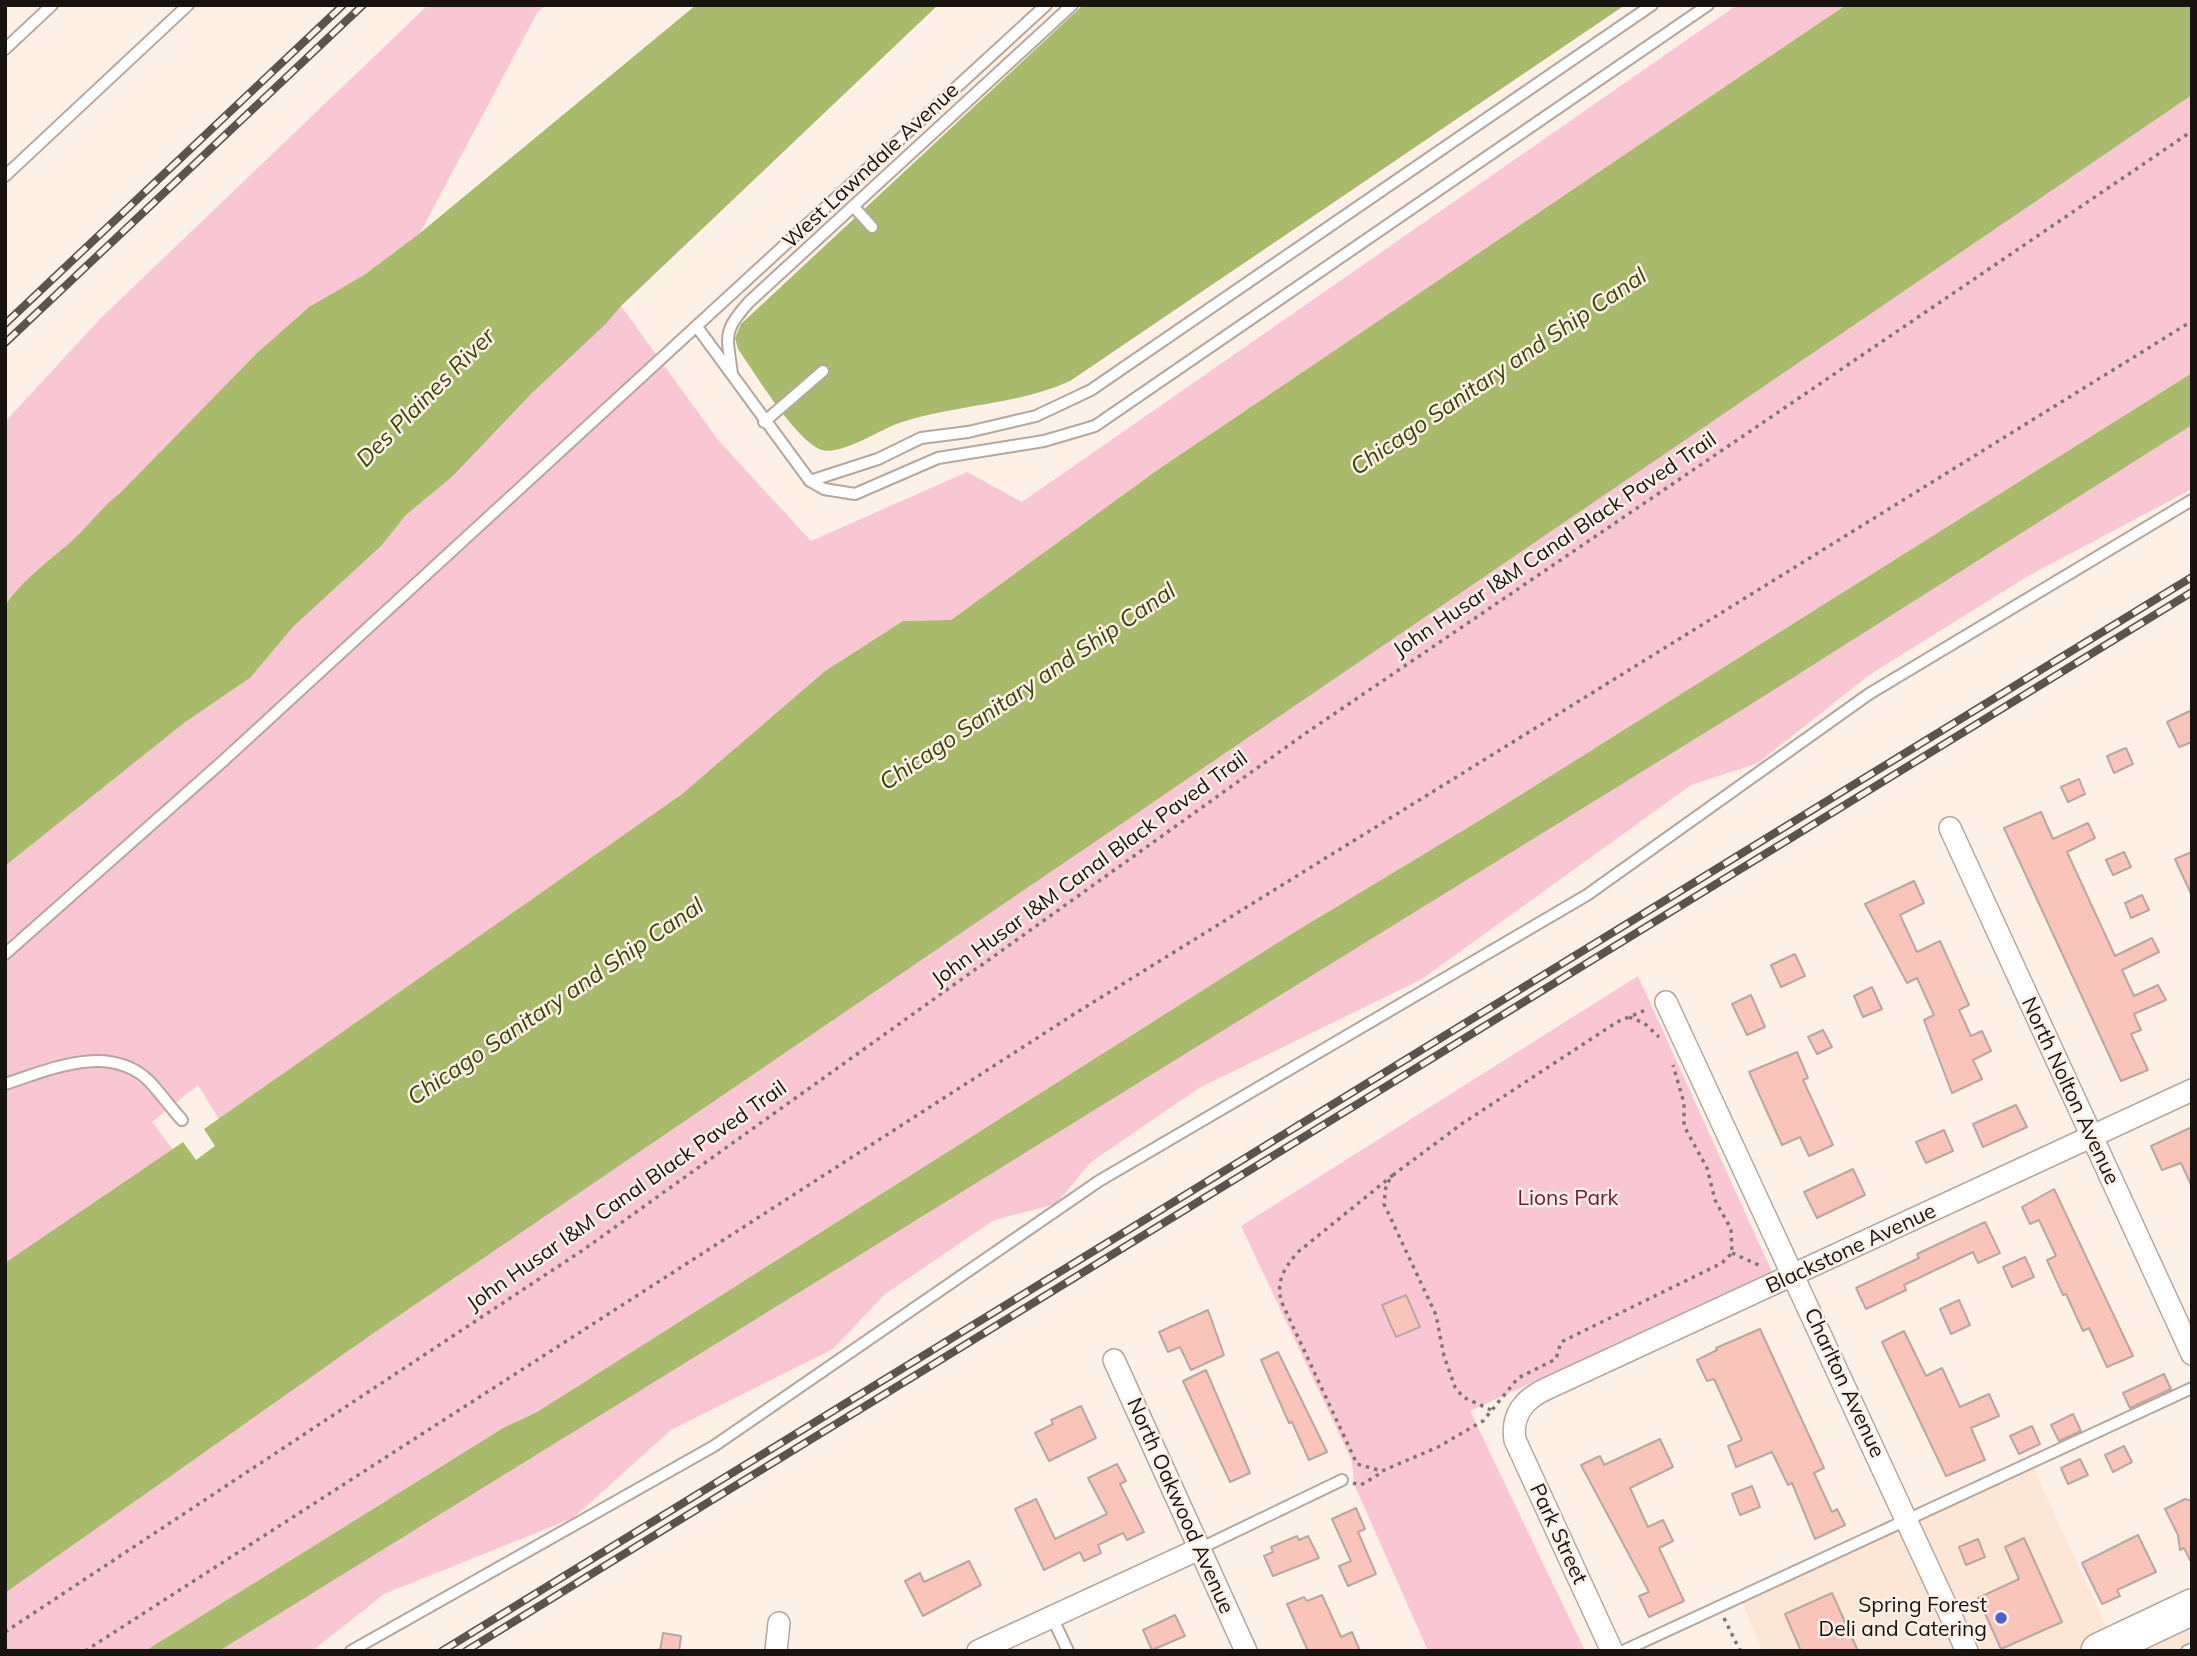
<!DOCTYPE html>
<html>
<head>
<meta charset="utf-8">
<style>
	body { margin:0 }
	#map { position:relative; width:2197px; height:1656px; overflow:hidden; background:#fdf0e7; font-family:Mulish,sans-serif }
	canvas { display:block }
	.frame { position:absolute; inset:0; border:7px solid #18130f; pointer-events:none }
</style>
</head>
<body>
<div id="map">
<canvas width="2197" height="1656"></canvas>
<div class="frame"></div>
</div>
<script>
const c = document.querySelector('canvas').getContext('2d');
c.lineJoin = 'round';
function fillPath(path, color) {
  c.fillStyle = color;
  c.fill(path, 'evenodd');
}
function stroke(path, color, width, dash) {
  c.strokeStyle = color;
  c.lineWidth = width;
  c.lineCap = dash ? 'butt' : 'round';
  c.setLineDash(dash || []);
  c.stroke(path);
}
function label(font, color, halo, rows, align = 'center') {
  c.font = font + ' Mulish,sans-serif';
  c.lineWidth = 5;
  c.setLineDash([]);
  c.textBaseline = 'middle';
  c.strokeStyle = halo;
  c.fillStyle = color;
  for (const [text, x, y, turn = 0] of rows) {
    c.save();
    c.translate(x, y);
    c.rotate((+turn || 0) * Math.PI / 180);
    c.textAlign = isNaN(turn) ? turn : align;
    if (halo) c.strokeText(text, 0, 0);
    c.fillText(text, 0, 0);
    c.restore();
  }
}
const built = new Path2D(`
	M2029,1459l82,178 -29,14h-319l-21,-48z
	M2192,1608v43h-90z`);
const green = new Path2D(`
	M428,5h119l-9,6 -118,222 -56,42 -55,32 -51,45 -138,141c-16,12 -26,26 -39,39 -25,25 -57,44 -76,74v-184l96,-104z
	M1737,5h109l-690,466 -205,149 -48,1 -78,50 -143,123 -463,325 -21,-34 -46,37 21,28 -168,114v-398l179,-143 66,-45 43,-51 89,-82 24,-30 47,-39 79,-83 74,-69 15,-18 97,134 93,101 156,-69 55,30z
	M2192,95v278l-710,446 -189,114 -756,479 -34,16 -358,223h-140v-58l373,-263z
	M2192,425v64l-164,87 -159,99 -111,88 -67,22 -269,194 -223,109 -108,74 -35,42 -62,16 -109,74 -52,55 -162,81 -98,88 -189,76 -72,57h-93l1531,-946z
	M1638,976l134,296 -302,139 115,240h-157l-74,-167 -2,-23 -111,-235z`);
const water = new Path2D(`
	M696,5h242l-317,301 -15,18 -74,69 -79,83 -47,39 -24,30 -89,82 -43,51 -66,45 -179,143v-260c19,-30 51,-49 76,-74 13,-13 23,-27 39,-39l138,-141 51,-45 55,-32 56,-42z
	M1083,5h542l-555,376c-56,25 -114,23 -171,42 -20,7 -61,35 -80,26 -26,-13 -63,-74 -81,-100l-3,-11 6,-14z
	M1846,5h346v90l-1814,1235 -373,263v-330l178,-121 13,18 19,-14 -11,-17 478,-335 143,-123 78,-50 48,-1 205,-149z
	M2192,373v52l-442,280 -1531,946h-74l358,-223 34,-16 756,-479 189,-114z`);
const building = new Path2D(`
	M2192,710v32l-13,5 -12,-25z
	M2126,748l7,16 -19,9 -7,-17z
	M2079,779l6,15 -17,8 -7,-15z
	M2041,812l12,27 35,-16 7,15 -28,14 48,104 37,-18 7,14 -37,18 12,26 24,-11 8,15 -32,14 7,16 -10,4 17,36 -27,11 -117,-253z
	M2124,852l7,15 -18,8 -7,-15z
	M2192,852v44l-17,-37z
	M1914,881l10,22 -24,12 17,37 23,-11 29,64 -10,5 12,26 11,-5 9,20 -18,9 9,19 -30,14 -28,-73 10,-5 -17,-37 -10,5 -42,-79z
	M2142,895l7,15 -18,8 -6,-15z
	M1795,954l10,22 -24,11 -10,-22z
	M1872,987l10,22 -19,8 -9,-21z
	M1751,995l14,32 -18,8 -15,-31z
	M1823,1030l9,17 -15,7 -9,-17z
	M1797,1052l11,26 -5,2 30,65 -24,11 -9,-19 -18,8 -33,-73z
	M2016,1105l11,22 -44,20 -10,-23z
	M2192,1127v60l-11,-24 -19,7 -11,-24z
	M1944,1130l9,21 -27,12 -10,-21z
	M1853,1169l12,26 -48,23 -13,-26z
	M2054,1189l79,167 -26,11 -18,-39 -6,3 -17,-37 -3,1 -16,-35 9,-4 -17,-36 -9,4 -8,-17z
	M1985,1222l15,31 -22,10 -5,-11 -69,33 2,5 -40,19 -10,-21 63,-30 -2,-4z
	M2025,1257l9,20 -22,10 -9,-20z
	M1406,1295l14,32 -24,10 -14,-32z
	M1959,1300l11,25 -19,9 -11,-25z
	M1208,1310l16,45 -33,15 -11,-23 -12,5 -9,-20z
	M1760,1329l64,139 -10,5 18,39 5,-3 8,16 -30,14 -23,-56 -4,2 -16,-33 -36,15 -8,-21 14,-6 -28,-61 -7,2 -10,-21 20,-10 -1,-2z
	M1904,1331l22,45 16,-8 18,39 29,-13 10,22 -28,12 14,32 -39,16 -64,-134z
	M1278,1352l49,100 -18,8 -17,-38 -3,1 -28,-63z
	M1206,1370l44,103 -20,9 -47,-101z
	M2164,1374l7,15 -41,19 -7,-15z
	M1081,1406l15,32 -47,23 -14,-28 18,-9 -2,-4z
	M2073,1414l8,17 -22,10 -8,-16z
	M2032,1426l8,18 -21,10 -9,-18z
	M1660,1439l13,28 -43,21 18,39 15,-7 10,21 -14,7 25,53 -35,16 -10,-21 10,-4 -68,-127 19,-9 4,9z
	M2124,1446l8,16 -19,10 -8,-17z
	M2080,1459l8,16 -20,9 -7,-16z
	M1117,1464l9,17 -6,3 24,48 -17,8 -4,-7 -25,12 3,8 -17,8 -4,-9 -36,18 -29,-61 21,-10 19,40 52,-25 -19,-36z
	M1752,1486l8,21 -20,8 -8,-21z
	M2185,1499l7,2v63l-8,-16 -4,2 -2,-15 -13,-26z
	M1356,1508l9,21 -7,3 18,42 -28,12 -9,-20 12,-5 -19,-42z
	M2138,1535l18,37 -39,18 3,6 -18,8 -20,-41z
	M1297,1536l2,4 9,-4 11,22 -46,18 -9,-20 9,-4 -2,-5z
	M2024,1538l38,84 -61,27 -23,-51 41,-19 -14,-32z
	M1978,1539l7,18 -19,8 -7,-18z
	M969,1561l12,24 -58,31 -18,-35 15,-8 4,9z
	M1832,1593l26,58h-57l-16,-37z
	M1322,1595l19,42 11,-5 8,19h-52l-21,-47 17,-7 3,4z
	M1175,1615l10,21 -33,14 -9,-20z
	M663,1633l18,3 -2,15h-19z`);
const path = new Path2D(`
	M1629,1017l15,6 15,14
	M1393,1175l-95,77c-14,16 -24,32 -15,53l74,159 25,7 56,-24 45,-26 35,-43 38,-19 5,-17 161,-79 10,-10 -1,-24 -16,-29 -8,-32 -23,-42v-23l-11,-38
	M1732,1253l31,14
	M1491,1410l-28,-13 -8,-10 -11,-31 -8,-41 -52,-111 2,-19 7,-10 70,-52 154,-101 31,-13
	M1353,1483l8,2 20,-12
	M1724,1618l16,33
	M5,1632l578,-382 723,-517 886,-602
	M85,1651l994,-640 1113,-690`);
const lane = new Path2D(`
	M5,49l47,-44
	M5,176l183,-171
	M853,206l19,21
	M697,327l113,154 14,8 31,5 83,-36 106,-17 51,-15 613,-421
	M732,374c-5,-39 -10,-42 17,-72l323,-297
	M764,422l59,-51
	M810,481l68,-22 43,-21 47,-6 68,-16 55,-26 561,-385
	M5,954l218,-193 823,-756
	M5,1084c46,-15 105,-42 145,-2 11,12 21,26 32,38
	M1199,1549l143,-69
	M1051,1615l17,36
	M351,1651l363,-205 385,-265 488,-286 282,-201 323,-194
	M1623,1651l569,-263
	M2187,1651l5,-2`);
const street = new Path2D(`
	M1950,828l242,526
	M1666,1002l301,649
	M1114,1360l132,291
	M776,1651l3,-28
	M978,1651l221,-102
	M1612,1651l-97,-211c-4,-25 9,-41 31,-51l646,-299`);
const primary = new Path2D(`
	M2099,1651l93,-44`);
const rail = new Path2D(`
	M5,324l338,-319
	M5,343l358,-338
	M442,1651l1750,-1074
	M466,1651l1726,-1059`);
const markers = [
	[2001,1618,7,"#4c60d5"]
];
const streetNames = [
	["West Lawndale Avenue",871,166,-43],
	["John Husar I&M Canal Black Paved Trail",1555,545,-34],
	["John Husar I&M Canal Black Paved Trail",1090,869,-36],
	["North Nolton Avenue",2070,1091,65],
	["John Husar I&M Canal Black Paved Trail",627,1196,-35],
	["Blackstone Avenue",1851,1249,-25],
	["Charlton Avenue",1844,1383,65],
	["North Oakwood Avenue",1180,1506,66],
	["Park Street",1558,1534,65]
];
const parkNames = [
	["Lions Park",1568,1199]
];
const poiNames = [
	["Spring Forest",1987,1606],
	["Deli and Catering",1987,1630]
];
const waterNames = [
	["Chicago Sanitary and Ship Canal",1499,372,-34],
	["Des Plaines River",426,398,-45],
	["Chicago Sanitary and Ship Canal",1028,687,-34],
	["Chicago Sanitary and Ship Canal",556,1002,-34]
];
fillPath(built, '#fce6d5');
fillPath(green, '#f9c6d4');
fillPath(water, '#a9ba6c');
fillPath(building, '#f9c4ba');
stroke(building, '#baa7a3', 2);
stroke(lane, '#b6a79c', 14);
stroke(street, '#b6a79c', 24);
stroke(primary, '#b6a79c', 38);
stroke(path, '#807771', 3.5, [3.5, 5]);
stroke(lane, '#fff', 10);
stroke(street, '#fff', 21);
stroke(primary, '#fff', 35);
stroke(rail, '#5b544e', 8);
stroke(rail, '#fdf0e7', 5, [16]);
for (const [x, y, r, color] of markers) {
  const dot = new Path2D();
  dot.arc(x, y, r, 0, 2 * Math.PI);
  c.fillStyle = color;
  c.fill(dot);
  stroke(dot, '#fdf0e7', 2.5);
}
label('21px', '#18130f', '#fdf0e7', streetNames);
label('21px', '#74123d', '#fdf0e7', parkNames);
label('21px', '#18130f', '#fdf0e7', poiNames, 'right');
label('italic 23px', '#3a4407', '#fdf0e7', waterNames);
</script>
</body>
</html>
